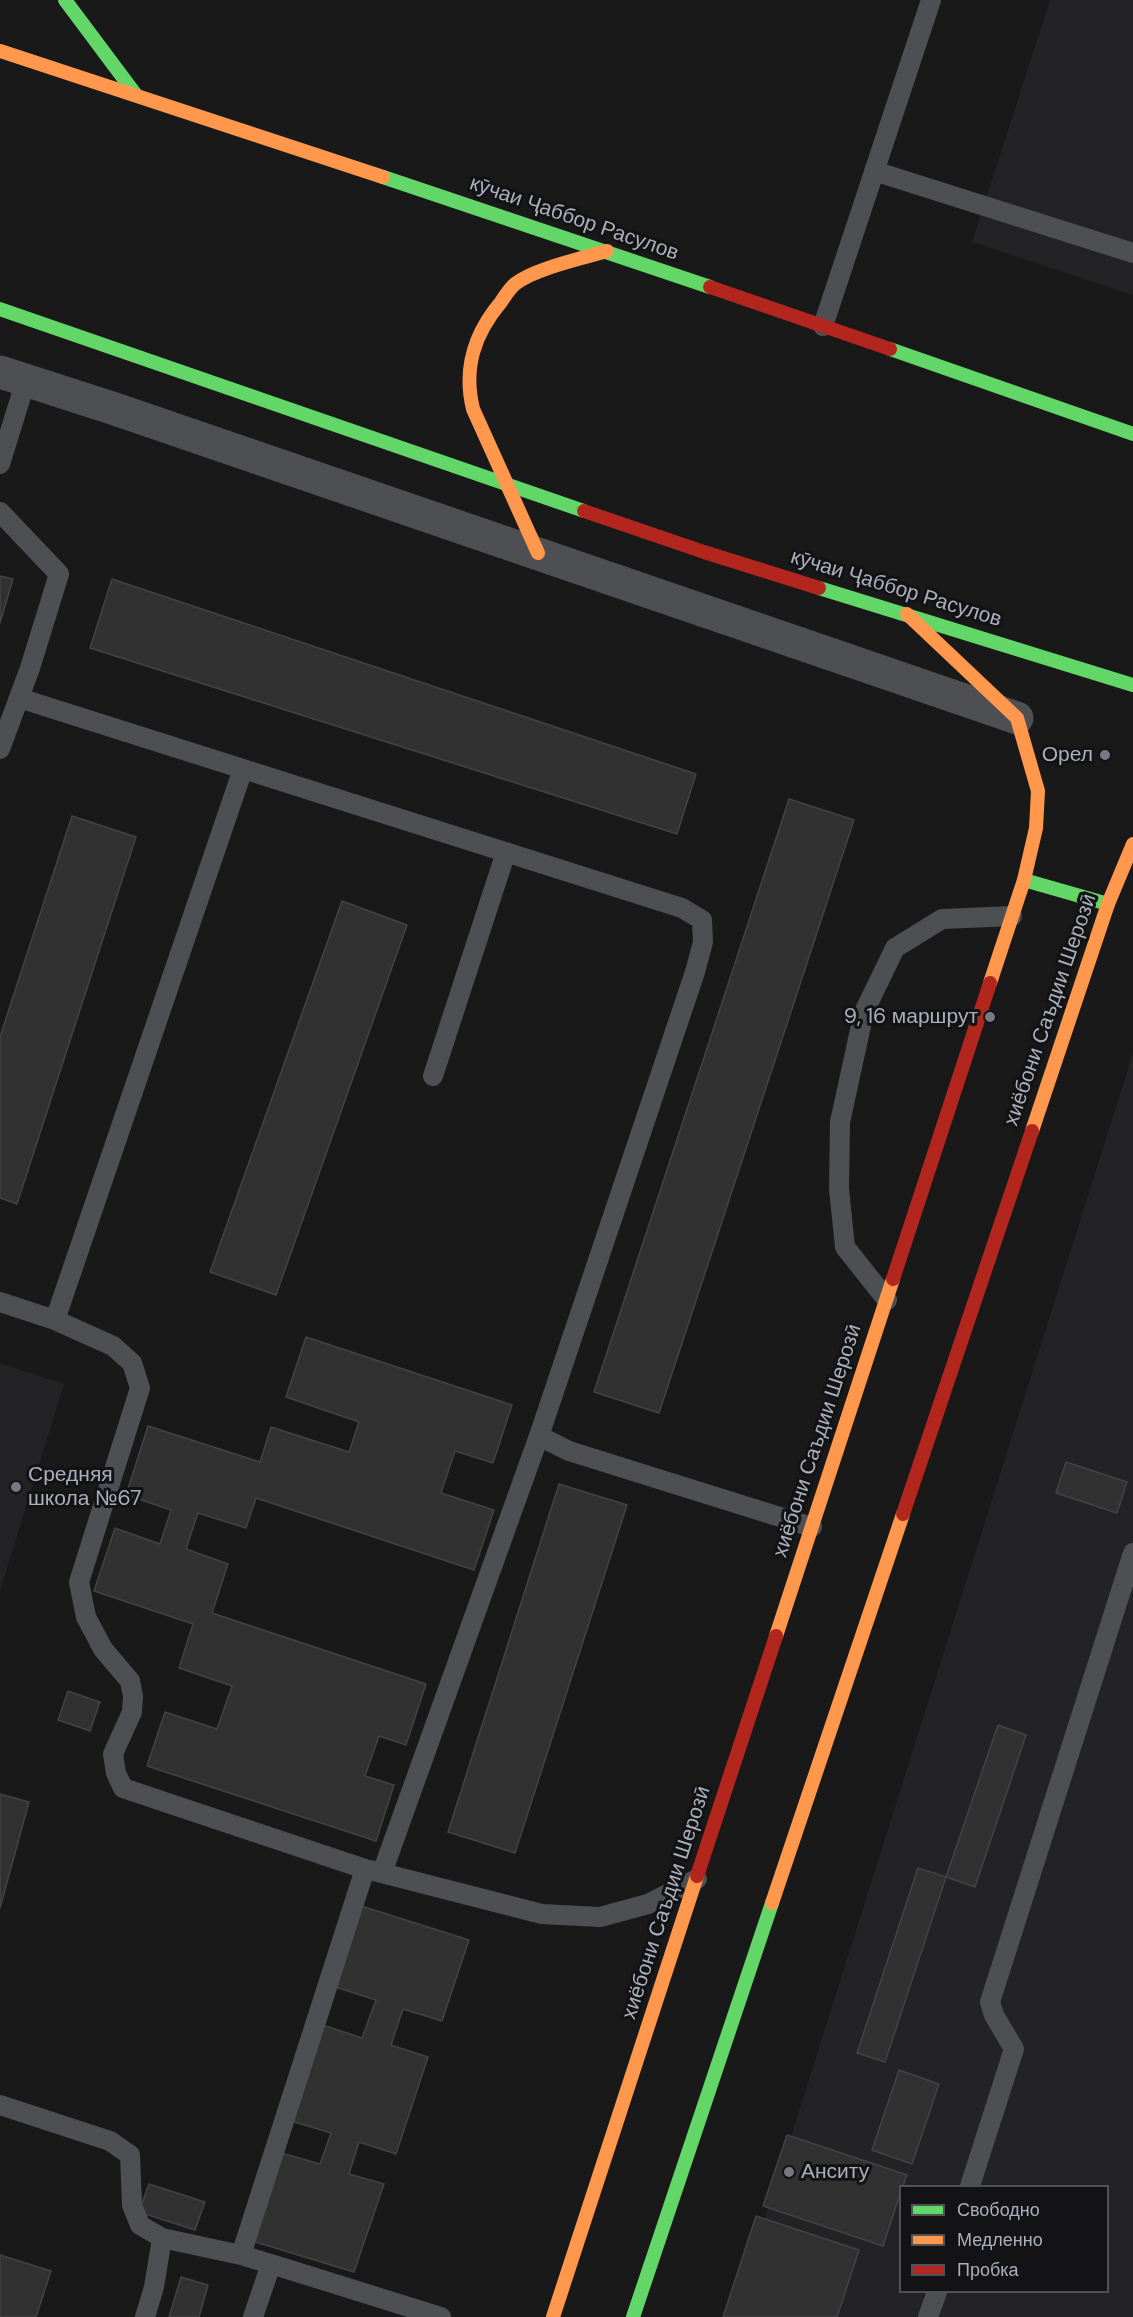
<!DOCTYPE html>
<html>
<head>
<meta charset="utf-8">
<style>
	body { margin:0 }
	#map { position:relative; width:1133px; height:2317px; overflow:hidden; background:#19191a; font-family:"DM Sans",sans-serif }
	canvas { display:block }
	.legend { position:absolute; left:899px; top:2185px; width:210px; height:108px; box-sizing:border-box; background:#131316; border:2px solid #4f5158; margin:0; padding:8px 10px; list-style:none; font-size:18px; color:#a9afbb }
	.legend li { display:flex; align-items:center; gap:12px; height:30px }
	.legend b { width:30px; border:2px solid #4f5158 }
</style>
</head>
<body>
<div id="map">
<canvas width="1133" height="2317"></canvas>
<ul class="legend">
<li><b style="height:8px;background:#63d668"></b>Свободно</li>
<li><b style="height:8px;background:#ff974d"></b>Медленно</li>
<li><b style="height:8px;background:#b3261e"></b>Пробка</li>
</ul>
</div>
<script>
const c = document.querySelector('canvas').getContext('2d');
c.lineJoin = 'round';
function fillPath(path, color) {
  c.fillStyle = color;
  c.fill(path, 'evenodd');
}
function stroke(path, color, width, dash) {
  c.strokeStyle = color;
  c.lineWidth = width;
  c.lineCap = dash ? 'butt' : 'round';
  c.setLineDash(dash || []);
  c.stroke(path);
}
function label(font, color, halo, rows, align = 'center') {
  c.font = font + ' "DM Sans",sans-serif';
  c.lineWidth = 6;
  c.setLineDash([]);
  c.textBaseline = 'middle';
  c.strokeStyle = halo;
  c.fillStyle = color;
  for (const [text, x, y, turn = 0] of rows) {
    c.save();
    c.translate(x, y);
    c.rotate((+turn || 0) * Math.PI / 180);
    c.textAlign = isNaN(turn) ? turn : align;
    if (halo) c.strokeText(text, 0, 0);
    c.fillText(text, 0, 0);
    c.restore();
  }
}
const built = new Path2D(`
	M1050,0h83v295l-161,-53z
	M1133,1053v1264h-399zM900,2186h208v106h-208z
	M0,1363l64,21 -64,207z`);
const building = new Path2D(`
	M0,576l13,3 -13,44z
	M112,579l584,195 -19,60 -587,-186z
	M789,799l65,21 -195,593 -65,-21z
	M72,816l64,21 -119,367 -17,-6v-161z
	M342,901l65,24 -131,370 -66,-23z
	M306,1337l206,68 -19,58 -38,-12 -14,42 53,17 -20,60 -218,-72 -10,30 -48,-15 -12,36 42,15 -16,49 214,71 -20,61 -27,-9 -14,40 29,9 -18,56 -229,-75 18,-54 52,17 15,-43 -53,-18 14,-44 -99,-33 21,-63 45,16 11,-34 -45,-15 22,-69 112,36 11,-35 78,25 10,-30 -73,-25z
	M1066,1462l61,20 -10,31 -61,-20z
	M559,1484l68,21 -112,348 -67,-21z
	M68,1691l32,11 -10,29 -32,-11z
	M998,1725l28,10 -51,152 -29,-10z
	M0,1794l29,8 -29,106z
	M918,1868l28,9 -61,185 -28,-9z
	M355,1904l114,36 -27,81 -39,-12 -12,36 37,12 -32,97 -37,-12 -10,32 35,10 -30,88 -105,-32 29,-88 42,12 11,-31 -43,-13 32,-96 42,14 14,-38 -47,-15z
	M899,2070l40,14 -27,80 -40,-14z
	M787,2135l120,40 -4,11h-3v8l-17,52 -120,-40z
	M149,2184l56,18 -10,28 -56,-18z
	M756,2216l103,34 -22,67h-114z
	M0,2255l51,16 -15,46h-36z
	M181,2277l27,8 -9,32h-30z`);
const lane = new Path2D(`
	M874,171l259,82
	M823,326l108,-326
	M0,464l26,-84
	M0,512l59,62 -29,94 -30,81
	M19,698l663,210 20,12 1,22 -8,30 -156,464 -157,437
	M433,1076l73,-224
	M887,1300l-42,-53 -6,-58 1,-67 24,-110 31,-64 47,-29 70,-3
	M0,1302l55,18 188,-551
	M55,1320l58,26 19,17 8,25 -61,194 7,35 17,32 27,32 3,15 -1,16 -19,42 3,19 7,15 242,81 -124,386 30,9 -18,53
	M539,1436l30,15 243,76
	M370,1870l172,44 58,3 48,-13 49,-25
	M0,2105l110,36 20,14 2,50 8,20 22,13 79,17
	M970,2186l44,-137 -20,-34 -4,-13 143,-449
	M271,2264l170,53
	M145,2317l9,-30 8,-49
	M928,2317l9,-25`);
const street = new Path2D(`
	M0,372l115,37 902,309`);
const fast = new Path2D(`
	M65,0l71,95
	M383,177l327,110
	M0,309l584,202
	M890,349l243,85
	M819,588l314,97
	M1024,880l84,24
	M633,2317l139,-414`);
const slow = new Path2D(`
	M0,51l383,126
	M538,553l-65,-144c-10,-41 1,-75 28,-107 4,-6 9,-14 14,-18 18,-15 68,-26 92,-33
	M907,614l110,104 21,73 -2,37 -12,52 -34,103
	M1032,1131l76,-227 25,-60
	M776,1636l117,-357
	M772,1903l131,-389
	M553,2317l144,-441`);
const jam = new Path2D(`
	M710,287l180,62
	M584,511l120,41 115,36
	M893,1279l97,-296
	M903,1514l129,-383
	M697,1876l79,-240`);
const markers = [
	[1105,755,6,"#777a83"],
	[990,1017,6,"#777a83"],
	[16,1487,6,"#777a83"],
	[789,2172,6,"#777a83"]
];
const streetNames = [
	["кӯчаи Ҷаббор Расулов",574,219,19],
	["кӯчаи Ҷаббор Расулов",896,589,17],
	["хиёбони Саъдии Шерозӣ",1051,1010,-71],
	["хиёбони Саъдии Шерозӣ",818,1441,-72],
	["хиёбони Саъдии Шерозӣ",667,1903,-72]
];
const poiNames = [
	["Орел",1093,755],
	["9, 16 маршрут",978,1017],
	["Средняя",28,1475,"left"],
	["школа №67",28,1499,"left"],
	["Анситу",801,2172,"left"]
];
fillPath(built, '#232326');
fillPath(building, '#313132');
stroke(building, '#424346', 1.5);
stroke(lane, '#4d4f53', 20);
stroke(street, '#4d4f53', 33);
stroke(fast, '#63d668', 14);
stroke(slow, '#ff974d', 14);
stroke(jam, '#b3261e', 14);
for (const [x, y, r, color] of markers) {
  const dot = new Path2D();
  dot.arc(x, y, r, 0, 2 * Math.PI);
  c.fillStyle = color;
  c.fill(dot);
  stroke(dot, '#131316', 2);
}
label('21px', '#a9afbb', '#131316', streetNames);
label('21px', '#a9afbb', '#131316', poiNames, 'right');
</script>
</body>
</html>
